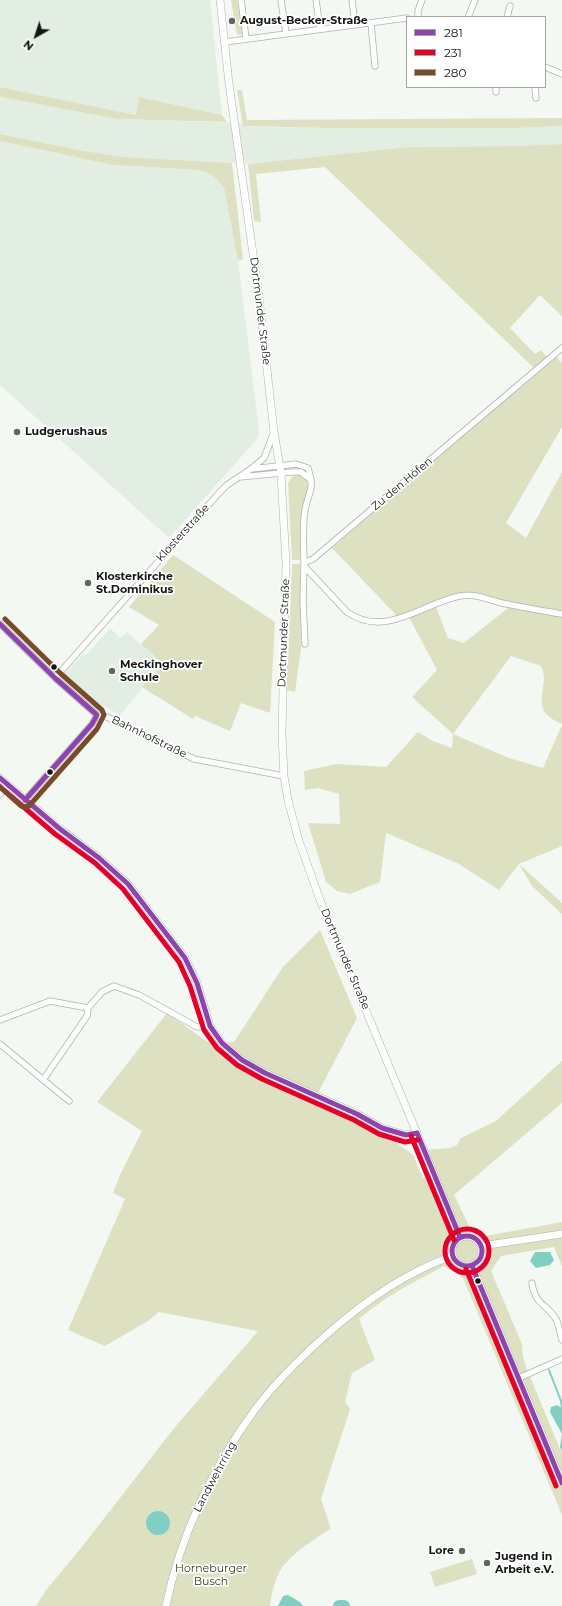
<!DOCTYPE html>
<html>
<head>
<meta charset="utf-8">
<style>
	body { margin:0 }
	#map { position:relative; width:562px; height:1606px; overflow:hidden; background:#f3f8f3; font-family:Montserrat,sans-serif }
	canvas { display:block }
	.legend { position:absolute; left:406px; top:16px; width:140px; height:72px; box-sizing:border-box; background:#fff; border:1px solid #a1a2a1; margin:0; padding:5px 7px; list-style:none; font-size:12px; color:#131713 }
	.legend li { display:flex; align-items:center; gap:8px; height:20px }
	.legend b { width:20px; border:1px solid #a1a2a1 }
	.north { position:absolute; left:16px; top:16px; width:40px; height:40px; -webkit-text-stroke:3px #fff; paint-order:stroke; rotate:219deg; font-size:11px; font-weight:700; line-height:16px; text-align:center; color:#131713 }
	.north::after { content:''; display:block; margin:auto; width:14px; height:18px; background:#131713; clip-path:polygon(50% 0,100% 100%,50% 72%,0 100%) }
</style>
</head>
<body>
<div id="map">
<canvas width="562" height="1606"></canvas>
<ul class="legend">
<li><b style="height:5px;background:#8e44ad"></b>281</li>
<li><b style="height:5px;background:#e4002b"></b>231</li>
<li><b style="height:5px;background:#7a4b2a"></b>280</li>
</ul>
<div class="north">N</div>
</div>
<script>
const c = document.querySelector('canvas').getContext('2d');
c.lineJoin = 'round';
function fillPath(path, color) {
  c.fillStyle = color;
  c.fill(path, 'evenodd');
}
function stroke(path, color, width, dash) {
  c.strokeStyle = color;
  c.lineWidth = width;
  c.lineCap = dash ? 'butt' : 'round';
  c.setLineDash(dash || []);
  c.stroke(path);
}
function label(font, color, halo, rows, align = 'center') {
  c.font = font + ' Montserrat,sans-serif';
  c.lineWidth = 3.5;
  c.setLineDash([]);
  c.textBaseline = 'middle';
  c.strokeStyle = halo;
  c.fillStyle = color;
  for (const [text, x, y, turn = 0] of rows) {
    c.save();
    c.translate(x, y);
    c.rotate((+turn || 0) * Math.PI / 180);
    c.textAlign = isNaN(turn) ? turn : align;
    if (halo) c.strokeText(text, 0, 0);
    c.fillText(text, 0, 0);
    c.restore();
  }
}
const built = new Path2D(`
	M0,0h210l12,115 -83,-18 -3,18 -136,-28z
	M0,97l117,22 125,4 1,3 13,1 72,1h188l46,-2v18l-44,2 -110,1 -160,17 -124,-7 -40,-6 -84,-17z
	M0,141l113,24 86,5 10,2 10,7 5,9 14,73 21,169 -1,8 -89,100 -169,-153z
	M110,628l10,10 7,-6 36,32 -43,51 -32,-18 -24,-22 18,-20 6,-2z`);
const green = new Path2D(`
	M231,0h6l5,34 -5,1z
	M0,87l136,28 3,-18 83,18 5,7 -110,-3 -117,-22z
	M237,90h5l5,30 315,-2v8l-46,2h-188l-85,-2z
	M0,134l84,17 40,6 108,6 11,96 -5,2 -14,-73c-7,-11 -13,-15 -25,-18l-86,-5 -113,-24z
	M562,144v172l-22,-21 -30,33 25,26 6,-4 6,7 -12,12 -210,-202 -69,7 5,48 -7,-1 -6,-57 160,-17 110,-1z
	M556,356l6,7v64l-56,96 20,15 36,-66v252c-37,-16 -10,-35 -21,-58l-30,-10 -58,78 56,24 34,10 19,-43v121l-43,18 43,39v11l-30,-28 -13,-22 -20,26 -40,-26 -73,-31 -6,49 -30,12 -13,-3 -11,-9 -18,-59 32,1 -1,-30 -21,-6 -13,2 -1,-19 32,-7 50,3 32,-35 15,9 19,7 1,-14 -41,-37 25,-27 -28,-53 27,-10 12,31 16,5 44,-35v-5l-42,-9 -67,24 -67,-70z
	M299,475l8,5 1,10 -7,28 -1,42h-8l-4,-77 5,-7z
	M173,555l102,67 -5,91 -29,-10 -11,28 -35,-15 -2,3 -51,-32 21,-23 -22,-20 18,-19 -30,-18z
	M292,564h8l1,84 -6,44 -8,-2z
	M320,930l37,88 -40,77 40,19 56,41 10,23 10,-6 -9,-22 26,-2 7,-3 4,-7 35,-17 66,-60v42l-108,92 15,31 9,2 8,8 76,-14v44l-8,-19 -53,9 -10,15 31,73 1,13 3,10 36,87v61l-99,-237 -19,-12c-30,16 -60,31 -85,53l16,41 -23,13 -7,29 5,7 -29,90 10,30c-16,9 -35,22 -47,36 -8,9 -13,29 -14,41h-234l10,-16 35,-42 94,-121 83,-96 -99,-19 -11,9 -43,25 -37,-16 57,-131 -12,-6 8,-20 21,-42 -45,-29 70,-89 42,30 25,-1 49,-75z
	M472,1559l5,15 -42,13 -5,-15z`);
const water = new Path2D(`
	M535,1252h15l4,8 -4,5 -14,3 -6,-7z
	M557,1405l5,3v44l-2,-5 2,-13 -12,-22 1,-5z
	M146 1523a12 12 0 1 1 24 0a12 12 0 1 1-24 0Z
	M288,1595l12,7 3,4h-25l5,-10z`);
const stream = new Path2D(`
	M549,1370l12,31 1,6`);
const river = new Path2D(`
	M339,1606h5`);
const minor = new Path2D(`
	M241,0l5,38
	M281,0l5,33
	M316,0l4,29
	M352,0l3,24
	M418,17v-6l4,-11
	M468,17l7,-17
	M507,17l3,-11
	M371,23l4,43
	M225,42l182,-24
	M545,67l17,7
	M496,87v5
	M535,87l1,11
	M252,468l12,-10 10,-26
	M240,477l52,-5h9l10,8
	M304,563l9,-4 249,-211
	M304,566l-1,34 2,44
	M0,624l55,54 42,37 10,2 87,42 90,17
	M55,678l164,-185 8,-8 24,-16 45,-5 12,4c7,22 1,22 -3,42 -3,18 -1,38 -1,56l43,46c38,27 76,-9 113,-16 14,-3 29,4 42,7 20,4 40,8 60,11
	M0,794l8,-9
	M25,800l67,-76 5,-9
	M88,1008l14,-16 12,-6 25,9 58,32 13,-1
	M0,1020l50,-19 38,7 -1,8 -44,64
	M0,1044l69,57
	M532,1283c3,23 16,21 25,38 2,5 3,13 5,19
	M519,1378l43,-19`);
const tertiary = new Path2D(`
	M0,778l60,51 39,29 29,26 57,74 12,25 13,43 12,17 20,17 23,13 92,41 25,14 24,7 11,-2
	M482,1249l6,-4 74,-11
	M472,1266l90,217`);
const secondary = new Path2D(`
	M220,0l9,84 29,205 16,143 7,41 5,91 -4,169 2,43 4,24 10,38 22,62 140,337
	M452 1251a15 15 0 1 1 30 0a15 15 0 1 1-30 0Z
	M166,1606c14,-69 46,-138 88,-195 20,-27 45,-52 71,-75 37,-33 79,-63 127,-80`);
const bus1 = new Path2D(`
	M0,624l55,54 42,37
	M0,778l60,51 39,29 29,26 57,74 12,25 13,43 12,17 20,17 23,13 92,41 25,14 24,7 11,-2
	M25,800l67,-76 5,-9
	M417,1133l43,104
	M452 1251a15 15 0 1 1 30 0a15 15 0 1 1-30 0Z
	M472,1266l90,217`);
const bus2 = new Path2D(`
	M0,787l55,47 40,29 28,26 56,73 11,24 14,44 13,18 20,17 25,14 92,41 25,14 26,8 13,-2
	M411,1136l43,104
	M445 1251a22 22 0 1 1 44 0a22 22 0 1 1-44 0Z
	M466,1269l90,217`);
const bus3 = new Path2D(`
	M0,787l21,19 4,1 4,-1 68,-77 7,-14 -2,-5 -42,-37 -55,-54`);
const markers = [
	[232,21,4,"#616661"],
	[17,432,4,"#616661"],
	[88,583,4,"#616661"],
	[54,667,3.5,"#131713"],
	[112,671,4,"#616661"],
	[50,772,3.5,"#131713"],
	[478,1281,3.5,"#131713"],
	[462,1551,4,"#616661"],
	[487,1563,4,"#616661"]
];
const poiNames = [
	["August-Becker-Straße",240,21],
	["Ludgerushaus",25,432],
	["Klosterkirche",96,577],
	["St.Dominikus",96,590],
	["Meckinghover",120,665],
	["Schule",120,678],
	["Lore",454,1551,"right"],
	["Jugend in",495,1557],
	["Arbeit e.V.",495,1570]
];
const streetNames = [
	["Dortmunder Straße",260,311,83],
	["Zu den Höfen",402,484,-40],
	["Klosterstraße",183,533,-48],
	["Dortmunder Straße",284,633,-88],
	["Bahnhofstraße",149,737,26],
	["Dortmunder Straße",345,959,67],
	["Landwehrring",215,1477,-62]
];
const parkNames = [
	["Horneburger",211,1569],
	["Busch",211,1582]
];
fillPath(built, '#e3eee2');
fillPath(green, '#dee0c2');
fillPath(water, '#81cfc3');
stroke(stream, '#81cfc3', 2);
stroke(river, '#81cfc3', 12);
stroke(minor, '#afb3af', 7);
stroke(tertiary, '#afb3af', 8);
stroke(secondary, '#afb3af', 8);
stroke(minor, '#fdfefd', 5.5);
stroke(tertiary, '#fdfefd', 7);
stroke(secondary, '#fdfefd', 7);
stroke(bus1, '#8e44ad', 5);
stroke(bus2, '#e4002b', 5);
stroke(bus3, '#7a4b2a', 5);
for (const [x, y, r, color] of markers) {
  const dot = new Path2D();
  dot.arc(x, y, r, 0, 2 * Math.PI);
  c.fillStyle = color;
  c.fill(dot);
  stroke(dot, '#fff', 1.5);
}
label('bold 11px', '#131713', '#fff', poiNames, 'left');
label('11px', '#131713', '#fff', streetNames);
label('11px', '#3d3b18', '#fff', parkNames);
</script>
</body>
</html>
